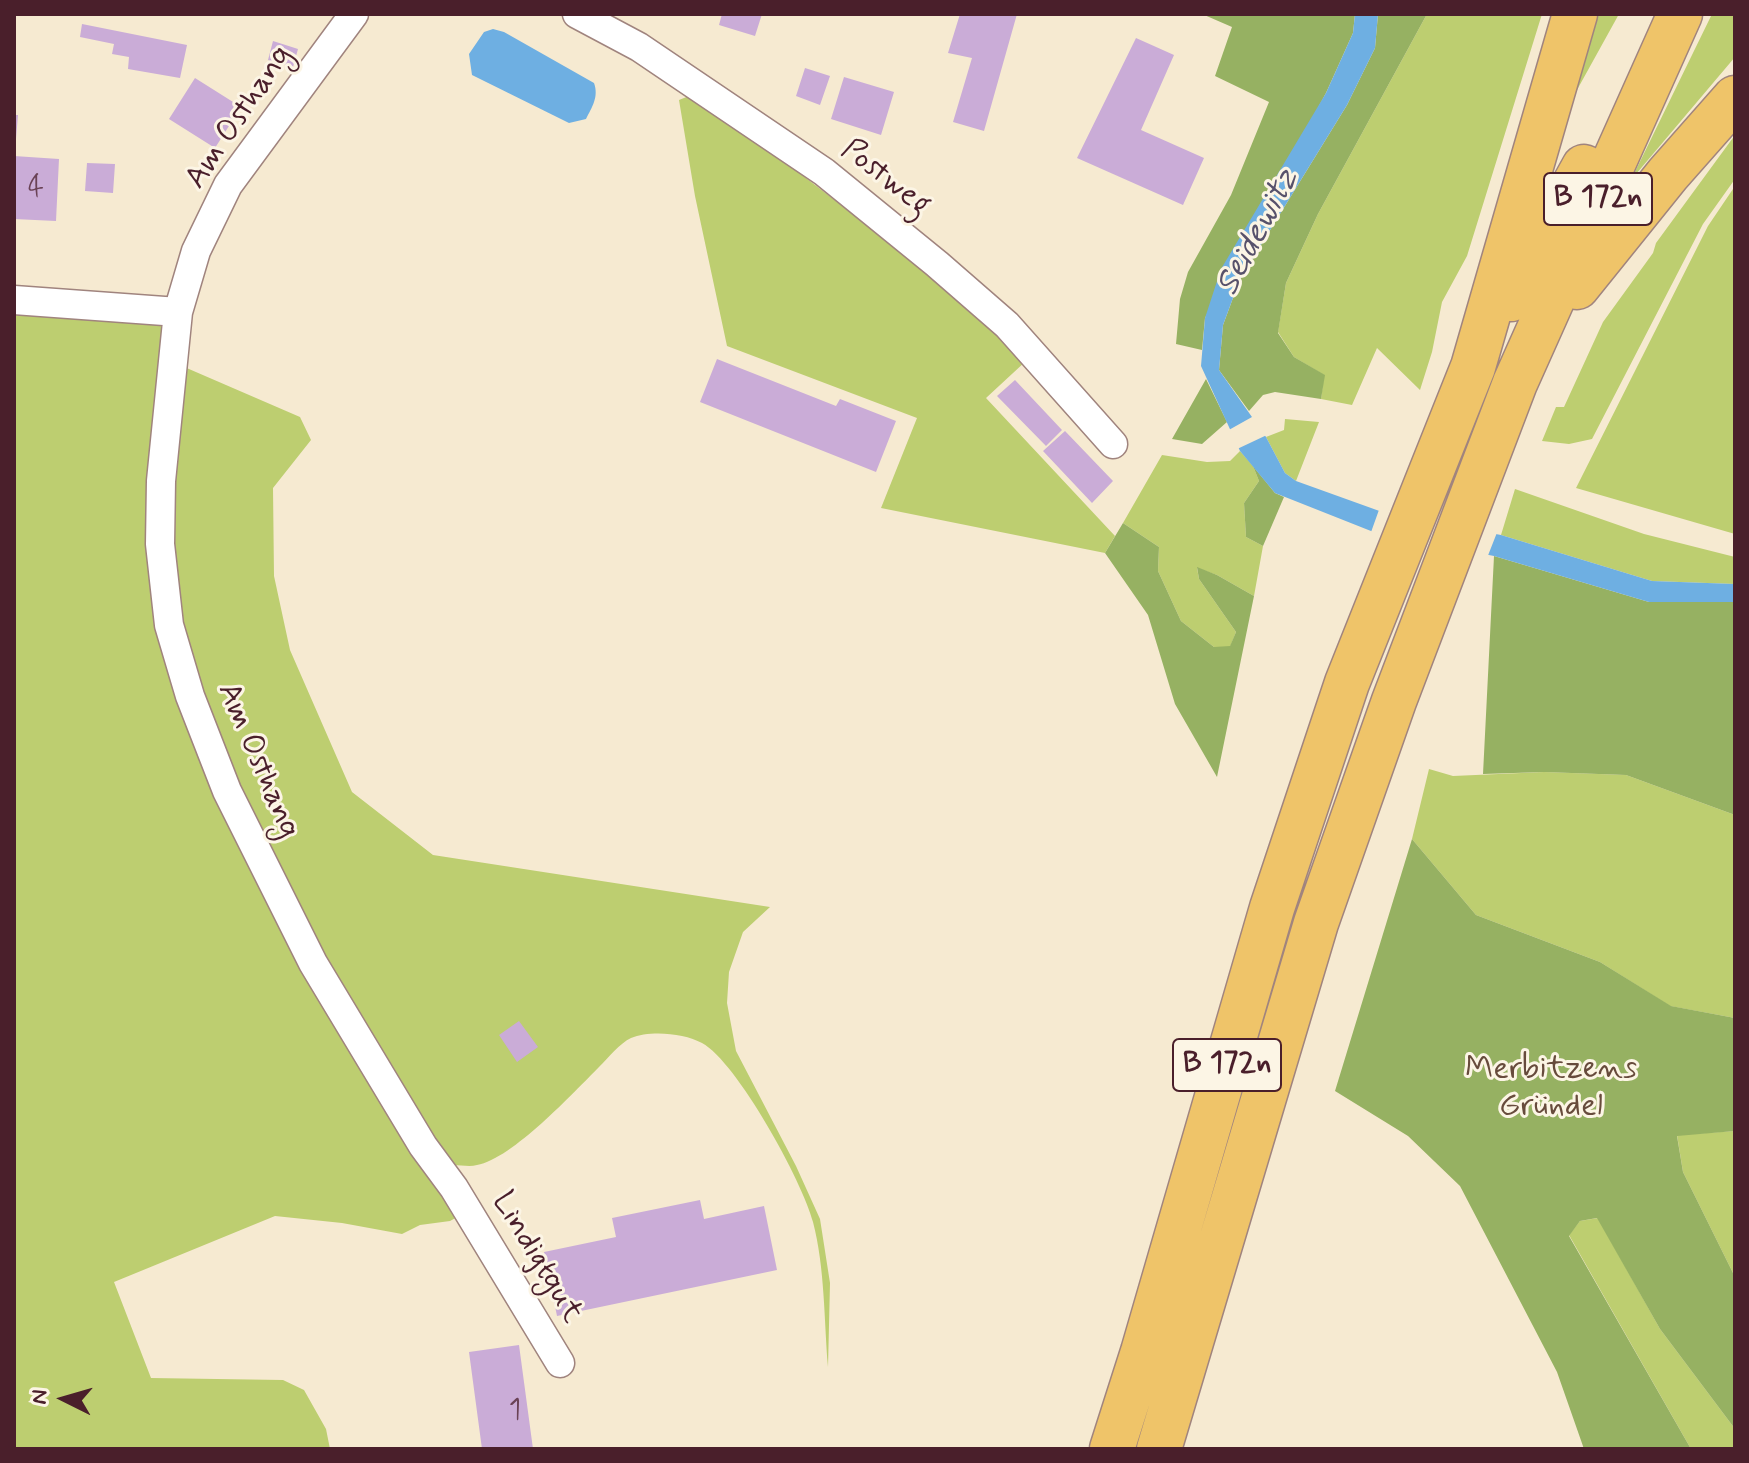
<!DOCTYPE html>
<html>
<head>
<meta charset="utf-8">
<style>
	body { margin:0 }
	#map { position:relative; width:1749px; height:1463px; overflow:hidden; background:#f6ead1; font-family:Mynerve,sans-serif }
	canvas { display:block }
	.frame { position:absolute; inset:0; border:16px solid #4a1f2b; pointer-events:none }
	.north { position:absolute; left:24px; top:1359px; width:80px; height:80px; -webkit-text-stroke:6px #fcf5e5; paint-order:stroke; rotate:275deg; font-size:22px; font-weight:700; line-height:32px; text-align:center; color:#4a1f2b }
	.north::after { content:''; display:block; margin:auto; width:28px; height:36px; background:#4a1f2b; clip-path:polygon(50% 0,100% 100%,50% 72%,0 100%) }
</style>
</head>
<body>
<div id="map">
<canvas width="1749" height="1463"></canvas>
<div class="frame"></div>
<div class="north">N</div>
</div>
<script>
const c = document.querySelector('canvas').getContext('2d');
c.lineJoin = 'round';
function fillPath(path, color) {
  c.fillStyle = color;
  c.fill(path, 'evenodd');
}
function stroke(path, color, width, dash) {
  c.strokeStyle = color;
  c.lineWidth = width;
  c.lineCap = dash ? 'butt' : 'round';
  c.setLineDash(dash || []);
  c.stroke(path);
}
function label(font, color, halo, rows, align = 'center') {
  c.font = font + ' Mynerve,sans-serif';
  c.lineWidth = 6;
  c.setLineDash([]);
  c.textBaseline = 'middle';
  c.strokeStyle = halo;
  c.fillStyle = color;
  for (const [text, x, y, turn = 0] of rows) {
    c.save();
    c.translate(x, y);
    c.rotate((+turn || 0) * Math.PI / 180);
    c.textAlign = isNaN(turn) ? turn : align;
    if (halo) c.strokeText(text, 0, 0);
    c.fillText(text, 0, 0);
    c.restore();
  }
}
const green = new Path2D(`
	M1427,14h115l-75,242 -25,46 -10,50 -12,38 -43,-42 -25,57 -31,-6 3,-24 -30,-18 -16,-25 8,-49 32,-69z
	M1596,14h23l-52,94z
	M1712,14h23v43l-104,123z
	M689,96l100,69 143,110 94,86 -40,37 129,138 -10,17 -224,-45 36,-90 -190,-72 -32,-150 -16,-96z
	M1735,135v44l-32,45 -111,215 -23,5 -27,-3 14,-34h8l39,-85 50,-69 3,-10z
	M1735,186v348l-159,-46 132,-262z
	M14,309l147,12 6,31 -11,95 29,252 276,516 -11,6 -30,4 -18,9 -60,-11 -67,-7 -161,66 37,96 132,2 21,10 22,39 4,20h-316z
	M182,366l118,51 11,23 -38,48 1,88 16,74 62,142 81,63 337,52 -27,25 -14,40 -2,31 9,48 60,115 24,53 10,64 -2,84c-4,-47 -3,-99 -15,-145 -10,-40 -76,-160 -111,-179 -18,-10 -52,-13 -71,-5 -11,5 -23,20 -32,29 -25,25 -87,92 -122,98 -7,2 -16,0 -24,0l-26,-27 -106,-176 -86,-172 -58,-163 -11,-82z
	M1285,419l34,3 -23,59 -11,-8 -19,-36 18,-7z
	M1240,451l13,15 6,15 -15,22 2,34 17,9 -9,50 -37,-21 -20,-7 2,11 37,53 -6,15h-16l-33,-26 -23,-50 1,-24 -36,-24 39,-68 45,7 23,-1z
	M1515,489l129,45 91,23v27l-83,-3 -151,-46z
	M1429,769l24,7 91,-4 82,3 109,40v203l-65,-12 -70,-44 -124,-47 -64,-76z
	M1735,1131v146l-52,-105 -6,-37z
	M1598,1218l62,111 75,100v20h-44l-122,-214 11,-14z`);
const forest = new Path2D(`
	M1202,14h153l-2,19 -27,60 -121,225 -3,32 -26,-6 4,-45 8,-27 43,-77 38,-93 -54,-26 17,-49z
	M1378,14h49l-109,200 -32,69 -8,50 16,24 31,18 -4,24 -46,-7 -12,3 -14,16 -30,-41 4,-45 17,-46 107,-174 28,-57z
	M1206,379l21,43 -25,22 -30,-5z
	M1253,466l22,27 9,4 -21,49 -17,-9 -2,-34 15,-22z
	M1123,523l36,24 -1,24 23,50 33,26 16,-1 6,-14 -37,-53 -2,-12 20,8 37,21 -37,181 -42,-73 -27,-89 -43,-62z
	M1494,556l155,46h86v213l-109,-40 -82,-3 -61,2z
	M1412,839l64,76 124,47 71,44 64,12v113l-58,5 6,36 52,105v152l-75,-100 -63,-111 -17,3 -11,15 122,213h-107l-27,-77 -97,-186 -52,-50 -73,-45z`);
const water = new Path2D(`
	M1355,14h23l-3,34 -28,57 -107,174 -17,46 -4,45 47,67 19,36 11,8 89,32 116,22 151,46 83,3v18h-86l-155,-46 -118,-23 -101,-40 -35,-42 -39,-85 4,-48 16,-49 105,-176 27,-60z
	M493,29l11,3 90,51c5,14 -2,24 -8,36l-17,4 -97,-48 -3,-21 15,-22z`);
const pier = new Path2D(`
	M1255,412l14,22 -34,16 -8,-19 25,-14z
	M1380,507l18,5 100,18 -11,28 -117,-23z`);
const building = new Path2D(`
	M722,14h40l-7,22 -36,-11z
	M960,14h57l-33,117 -31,-9 19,-64 -24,-5z
	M82,24l105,21 -7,33 -52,-9 1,-12 -17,-3 2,-10 -34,-7z
	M1136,38l38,17 -33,75 63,28 -21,47 -106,-47z
	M273,41l25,8 -5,18 -25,-7z
	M805,68l25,8 -10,29 -24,-9z
	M844,77l50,15 -13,43 -50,-16z
	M195,78l46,29 -26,41 -46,-29z
	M14,115h4l-2,24h-2z
	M14,156l45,3 -3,62 -42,-2z
	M87,163l28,1 -2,29 -28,-2z
	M717,359l119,47 4,-7 56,22 -20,51 -176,-70z
	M1015,380l47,50 -16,16 -49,-50z
	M1065,431l48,50 -21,22 -49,-52z
	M519,1021l19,26 -21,15 -18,-27z
	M700,1200l4,19 60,-13 13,64 -220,46 -13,-64 72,-15 -4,-19z
	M519,1345l14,104h-51l-13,-97z`);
const street = new Path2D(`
	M354,14l-126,171 -32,66 -18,61 -17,169 -1,63 9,81 21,71 37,95 86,172 110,183 31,42 106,175
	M577,14l62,33 185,125 113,92 70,61 106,119
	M14,300l164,12`);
const highway = new Path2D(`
	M1577,287l91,-113 67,-76
	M1511,299l73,-132
	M1112,1449l31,-97 129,-444 75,-225 126,-316 102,-353
	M1159,1449l157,-526 78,-222 121,-318 165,-369`);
const numberNames = [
	["4",36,189],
	["1",515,1412]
];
const shields = [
	[1598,199,108],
	[1227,1065,108]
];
const shieldNames = [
	["B 172n",1598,199],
	["B 172n",1227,1065]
];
const streetNames = [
	["Am Osthang",240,118,-56],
	["Postweg",885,179,38],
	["Am Osthang",257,761,67],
	["Lindigtgut",536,1258,59]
];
const parkNames = [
	["Merbitzens",1551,1070],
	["Gründel",1551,1107]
];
const waterNames = [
	["Seidewitz",1259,233,-62]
];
fillPath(green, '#bdce70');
fillPath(forest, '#96b162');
fillPath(water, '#6eafe2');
fillPath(pier, '#f6ead1');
fillPath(building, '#caacd7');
stroke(street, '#a0847e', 31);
stroke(highway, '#a0847e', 47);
stroke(street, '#fff', 28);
stroke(highway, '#efc469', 44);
label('28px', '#6a4256', null, numberNames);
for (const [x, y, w] of shields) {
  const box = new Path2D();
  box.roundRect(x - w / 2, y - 26, w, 52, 6);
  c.fillStyle = '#fcf5e5';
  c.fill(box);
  stroke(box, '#4a1f2b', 2);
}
label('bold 30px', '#4a1f2b', null, shieldNames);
label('32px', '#4a1f2b', '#fcf5e5', streetNames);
label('32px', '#674b3c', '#fcf5e5', parkNames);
label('italic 34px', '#57516b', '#fcf5e5', waterNames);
</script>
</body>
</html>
